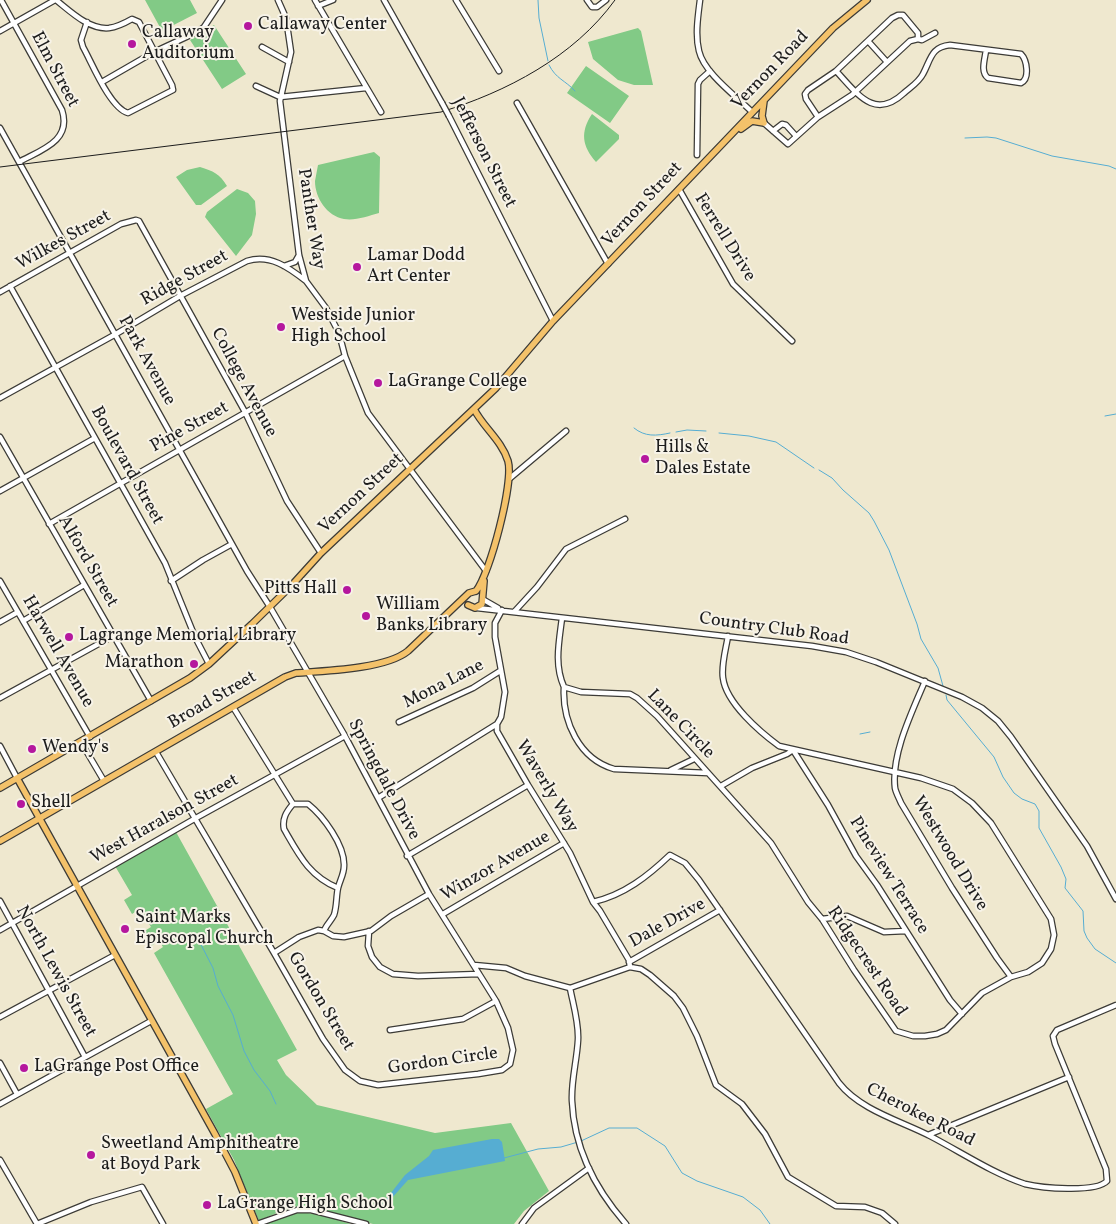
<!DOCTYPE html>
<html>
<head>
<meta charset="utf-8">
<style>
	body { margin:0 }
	canvas { display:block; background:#efe8cf }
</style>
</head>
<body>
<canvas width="1116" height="1224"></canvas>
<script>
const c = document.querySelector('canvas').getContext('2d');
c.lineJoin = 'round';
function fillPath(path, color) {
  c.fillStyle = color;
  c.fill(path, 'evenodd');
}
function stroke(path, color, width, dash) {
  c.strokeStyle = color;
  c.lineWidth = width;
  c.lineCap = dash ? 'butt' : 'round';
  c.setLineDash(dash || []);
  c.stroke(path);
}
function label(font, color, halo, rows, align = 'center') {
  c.font = font + ' Vollkorn,serif';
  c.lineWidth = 4;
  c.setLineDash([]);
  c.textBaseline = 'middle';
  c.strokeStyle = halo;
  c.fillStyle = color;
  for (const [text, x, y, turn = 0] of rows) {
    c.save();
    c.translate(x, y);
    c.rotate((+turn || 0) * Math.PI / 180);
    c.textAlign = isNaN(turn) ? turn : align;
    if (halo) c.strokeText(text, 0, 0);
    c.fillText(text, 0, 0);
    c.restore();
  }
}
const green = new Path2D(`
	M145,0h45l7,13 -35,18z
	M214,25l32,49 -24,15 -32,-49z
	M638,28l3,3 12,54h-19l-16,-5 -25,-21 -5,-17z
	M586,66l43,30 -19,27 -43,-30z
	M592,114l27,21v4l-23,23c-14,-16 -16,-30 -4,-48z
	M374,152l6,5 -1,56c-11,3 -24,8 -35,6 -17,-3 -29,-21 -29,-38 1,-5 2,-11 3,-16z
	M200,167c13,4 20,7 27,19l-26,19h-5l-20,-28 11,-7z
	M237,189l11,4 7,8 1,13 -4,21 -16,21 -31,-39 2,-5z
	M176,832l121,218 -20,10 9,15 31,30 118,28 76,-10 38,68 -25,20 -10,13h-141l-65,-17 -15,1 -12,3 -22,10 -25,-61 -28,-51 27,-15 -79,-141 9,-6 -4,-6 -8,5 -8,-14 8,-5 -11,-18 -8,5 -8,-14 8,-5 -17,-29z
	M297,1212l21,2 33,10h-87l26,-11z`);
const water = new Path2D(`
	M492,1139h7l3,3 3,19 -97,19 -25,28 -3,-1 25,-32 24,-19 4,-6z`);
const stream = new Path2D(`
	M538,0l1,18 9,43
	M549,65c7,14 16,15 26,26
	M965,138l22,-1 9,1 56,18 57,10 7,3
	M1105,416l11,-2
	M634,428c11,9 22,8 36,5
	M676,432l11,-2 19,1
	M719,433l30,3 27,6 38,26
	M819,470l13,8 11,12 26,23 5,8 15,29 28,74 4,15 17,29 5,18
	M946,695l1,5 47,57 9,20 11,16 8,6 13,5 4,7v17l22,39 5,12 -1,9 18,23 1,20 3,7 8,11 21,14
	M860,734l10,-2
	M195,933l18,35 5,18 15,29 11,36 10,19 16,21 6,13
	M581,1141l28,-13h28l28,18 17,27 15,8 46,16 17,13 10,14
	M504,1158l34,-9 23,-2 17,-5`);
const minor = new Path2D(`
	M1,0l61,110c10,31 -21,40 -43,52
	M56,0c14,11 33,30 53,28 8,-1 16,-5 23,-9l7,3 33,63 1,5 -45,23c-18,-5 -36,-50 -45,-66l-2,-7 6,-18
	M278,0l8,18 5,34 -11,49 19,154 7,26 20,27 13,25 6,23 23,57 118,158
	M315,0l66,112
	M384,0l58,103
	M456,0l43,71
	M587,0l5,7h5l9,-7
	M700,0c-2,16 -5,35 -1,51 5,22 37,45 53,61
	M318,6l15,-6
	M0,31l55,-31
	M868,41l19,21
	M262,47l27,15
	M836,71c21,22 38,50 68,22 7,-6 15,-11 19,-19 8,-15 8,-27 27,-29l71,9c6,6 9,25 0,29l-33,-5c-8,-6 -3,-19 -2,-28
	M102,82l52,-30 43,-20 7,-5 18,-27
	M256,86l24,11 86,-9
	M517,103l91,161
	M449,116l104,205
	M818,117l-12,-18 -1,-5 3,-4 28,-19 56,-53 6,-3h5l15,18v6
	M764,123l24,21 30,-27 34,-22 58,-54 8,-2 4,1 13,-7
	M0,128l247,443 23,36 75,129 84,158 67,107 12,27 5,22 -3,14 -8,6 -24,4 -100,11 -18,-4 -15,-11 -22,-31 -49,-86 -118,-201
	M773,131l9,-7 4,1 10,11
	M697,155l1,-71 2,-4 10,-9
	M679,189l54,95 59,57
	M284,266l11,-4 4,-7
	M10,286l155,277 30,74 14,27
	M0,292l121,-68 15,-4 3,1 106,191 42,89 34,52
	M0,398l116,-64 64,-38 67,-35c23,-7 41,6 59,20
	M0,437l151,264
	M509,479l57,-48
	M0,491l95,-53
	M49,524l296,-168
	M0,581l90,156
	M171,581l32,-21 29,-16
	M484,600l14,8
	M477,608l335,38 34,6 30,10 86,35 20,11 16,13 13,16 76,109 29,53
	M502,610l-7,13v14l10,55 -4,25 -4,7v7l31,54 42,68 23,49 7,9 29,49 1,7
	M514,612l23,-25 29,-38 59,-30
	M562,618c-3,24 -8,47 2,69l17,5 49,2 7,4 20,18 114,127 37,59 14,17 32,51 42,61 17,5h12l12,-2 9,-4 36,-37 29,-16 17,-5 14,-9 9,-14 3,-14 -3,-16 -60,-96 -19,-20 -19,-14 -32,-11 -142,-32c-19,-14 -53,-43 -56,-68 -2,-13 3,-29 5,-42
	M23,621l61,-36
	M0,622l18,-10
	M925,681c-13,31 -34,73 -30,107 1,5 4,10 6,15l51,85 45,70 14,19
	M564,687c-2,34 15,72 50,82l94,4
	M0,698l113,-62
	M233,707l60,97
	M399,722l74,-34 27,-17
	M81,742l23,39
	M0,746l17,32
	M671,770l23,-11
	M721,786l31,-18 35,-14 6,-4 35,55 28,51 21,29 73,115 12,14
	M378,798l119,-74
	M293,804h15c15,12 37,41 36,62 0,8 -4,14 -6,22 -2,9 -1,18 -4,27 -3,6 -8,10 -10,16
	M293,804c-7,8 -11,15 -9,25 15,26 25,47 54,59
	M407,856l121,-71
	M0,901l85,156
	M593,902c31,-7 55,-26 77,-47l15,8 14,17 140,203c21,27 62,38 91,53 31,16 62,37 95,48 16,4 71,9 82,-3l-1,-12 -51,-125 -2,-8 4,-6 59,-25
	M443,914l121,-71
	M822,919l25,-3 37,16 22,-1
	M0,930l196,-112 149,-82
	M369,931l-1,15 4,11 8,10 13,7 25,2 61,-2
	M274,953l25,-16 19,-7 6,1 9,5 11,1 27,-6 20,-15 38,-22
	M629,962l91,-52
	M474,965l32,3 19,8 45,12 60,-21 11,2 9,6 24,21 9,12 14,28 19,49 26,19 23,30 23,43 48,29 29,1 17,6 13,11
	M570,988c3,16 9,35 8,52 -1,20 -7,41 -6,61 2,47 24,89 54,123
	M0,1017l115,-62
	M390,1030l73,-11 33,-18
	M0,1063l17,31
	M0,1104l151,-83
	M928,1135l141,-58
	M0,1160l37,64
	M37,1224l54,-22 51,-15 21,37
	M257,1224l40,-14h14l55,14
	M522,1224l12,-16 55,-40`);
const major = new Path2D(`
	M764,101l-2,15 2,7
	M741,129l11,-8 12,2
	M474,409c9,18 28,32 34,52 6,21 -18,113 -32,130
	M468,605l7,3 7,-4 2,-23
	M17,778l198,356 20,38 21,52
	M0,788l190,-110 19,-14 43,-40 40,-39 29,-32 175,-165 57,-67 280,-293 34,-28
	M0,841l285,-164 11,-4c29,-2 90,-4 112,-22l61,-58 7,-2`);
const rail = new Path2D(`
	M0,167l441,-55c65,-20 133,-55 174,-112`);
const minorBridge = new Path2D(`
	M442,103l7,13`);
const markers = [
	[248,26,5,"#b5179e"],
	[132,44,5,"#b5179e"],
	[357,267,5,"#b5179e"],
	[281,327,5,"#b5179e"],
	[378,383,5,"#b5179e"],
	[645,459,5,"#b5179e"],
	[347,590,5,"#b5179e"],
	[366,616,5,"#b5179e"],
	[69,637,5,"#b5179e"],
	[194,664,5,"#b5179e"],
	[32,749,5,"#b5179e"],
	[21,804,5,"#b5179e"],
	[125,929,5,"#b5179e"],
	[24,1068,5,"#b5179e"],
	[91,1155,5,"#b5179e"],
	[207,1205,5,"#b5179e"]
];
const poiNames = [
	["Callaway Center",258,26],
	["Callaway",142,34],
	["Auditorium",142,55],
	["Lamar Dodd",367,257],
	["Art Center",367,278],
	["Westside Junior",291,317],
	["High School",291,338],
	["LaGrange College",388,383],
	["Hills &",655,449],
	["Dales Estate",655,470],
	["Pitts Hall",337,590,"right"],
	["William",376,606],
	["Banks Library",376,627],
	["Lagrange Memorial Library",79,637],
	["Marathon",184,664,"right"],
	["Wendy's",42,749],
	["Shell",31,804],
	["Saint Marks",135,919],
	["Episcopal Church",135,940],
	["LaGrange Post Office",34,1068],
	["Sweetland Amphitheatre",101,1145],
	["at Boyd Park",101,1166],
	["LaGrange High School",217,1205]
];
const streetNames = [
	["Elm Street",54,70,62],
	["Vernon Road",771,71,-46],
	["Jefferson Street",483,153,63],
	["Vernon Street",643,205,-47],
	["Panther Way",310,219,81],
	["Ferrell Drive",724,238,58],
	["Wilkes Street",64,241,-29],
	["Ridge Street",185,279,-29],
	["Park Avenue",146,361,61],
	["College Avenue",243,383,62],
	["Pine Street",190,428,-29],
	["Boulevard Street",126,466,61],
	["Vernon Street",362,494,-43],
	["Alford Street",87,562,60],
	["Country Club Road",774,630,8],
	["Harwell Avenue",57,652,60],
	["Mona Lane",444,685,-27],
	["Broad Street",213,701,-30],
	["Lane Circle",680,725,46],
	["Springdale Drive",383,780,62],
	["Waverly Way",546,787,59],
	["West Haralson Street",165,820,-29],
	["Westwood Drive",949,854,59],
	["Winzor Avenue",496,867,-30],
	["Pineview Terrace",888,876,58],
	["Dale Drive",668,924,-29],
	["Ridgecrest Road",866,962,56],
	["North Lewis Street",55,972,61],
	["Gordon Street",320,1002,59],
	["Gordon Circle",443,1062,-8],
	["Cherokee Road",920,1116,27]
];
fillPath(green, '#82ca86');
fillPath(water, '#56add2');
stroke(stream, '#56add2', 1);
stroke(minor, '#3c3b37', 7);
stroke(major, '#3c3b37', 8);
stroke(minor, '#fff', 4.5);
stroke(major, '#f4c26a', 5.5);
stroke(rail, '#1c1c1c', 1);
stroke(minorBridge, '#3c3b37', 7, []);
stroke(minorBridge, '#fff', 4.5);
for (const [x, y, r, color] of markers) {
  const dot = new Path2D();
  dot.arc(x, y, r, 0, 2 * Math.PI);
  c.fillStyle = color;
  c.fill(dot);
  stroke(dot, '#f7f3e8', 2);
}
label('18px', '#1c1c1c', '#f7f3e8', poiNames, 'left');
label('18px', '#1c1c1c', '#f7f3e8', streetNames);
</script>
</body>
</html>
